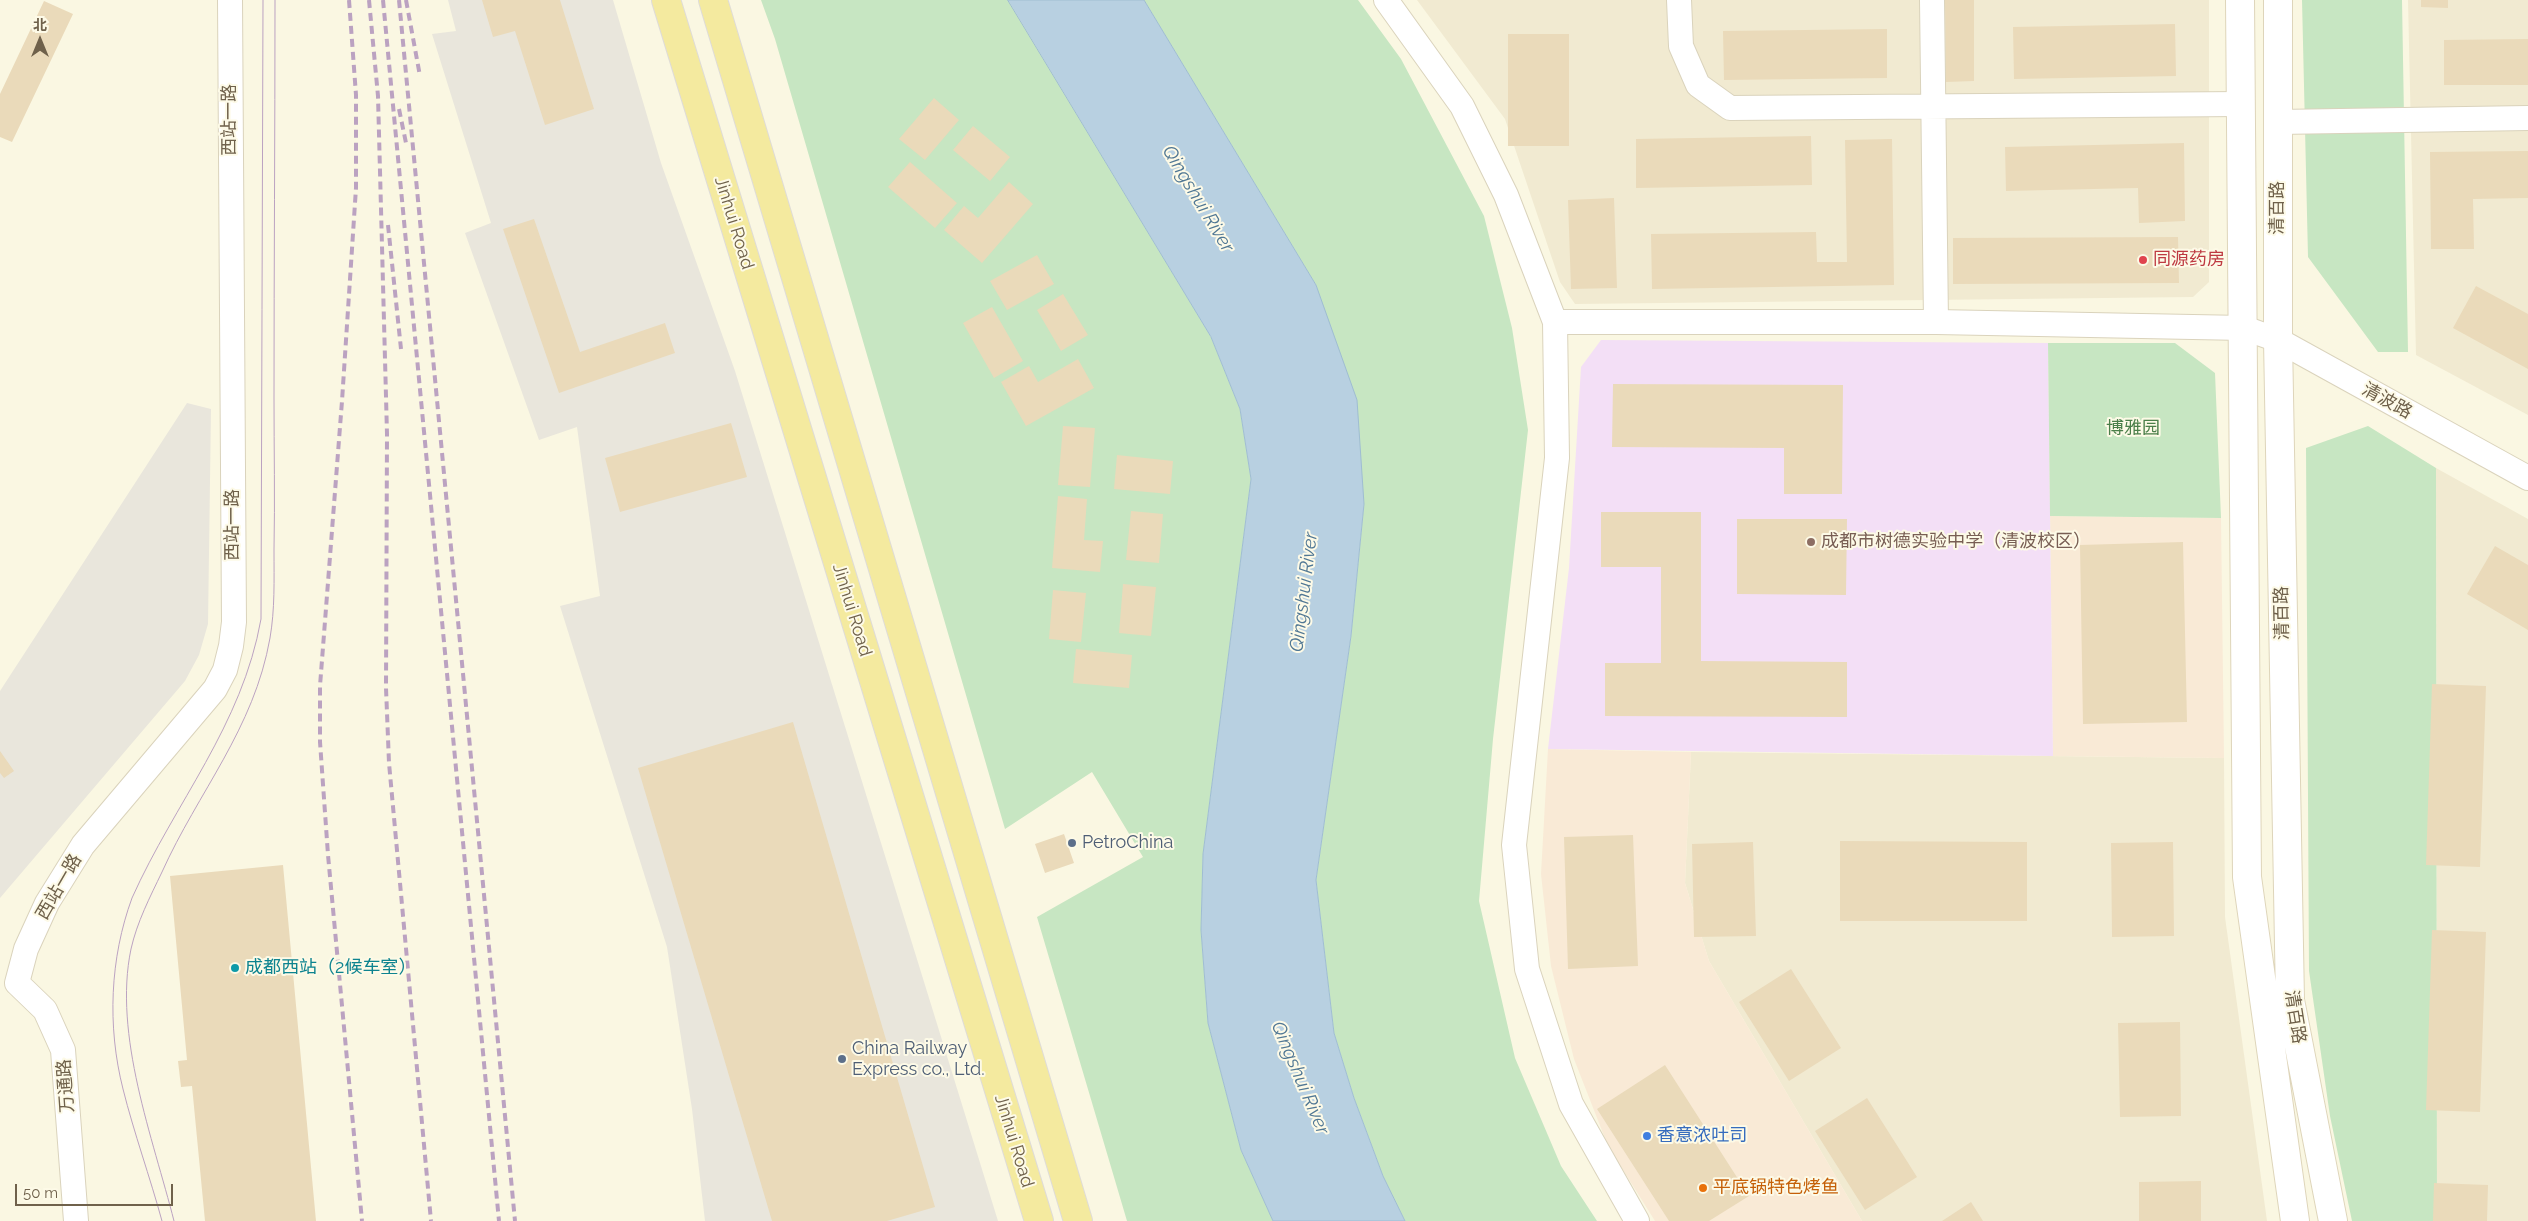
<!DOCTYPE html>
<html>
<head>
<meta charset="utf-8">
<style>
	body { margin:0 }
	#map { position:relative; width:2528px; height:1221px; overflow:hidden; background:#faf7e2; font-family:Raleway,"Noto Sans SC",sans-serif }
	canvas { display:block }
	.north { position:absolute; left:15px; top:15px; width:50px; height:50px; -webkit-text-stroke:4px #fdfae7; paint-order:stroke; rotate:0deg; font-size:14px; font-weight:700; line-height:20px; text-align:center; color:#6f614b }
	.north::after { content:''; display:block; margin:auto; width:18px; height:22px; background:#6f614b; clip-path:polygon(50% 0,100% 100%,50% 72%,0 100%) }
	.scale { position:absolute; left:15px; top:1184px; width:158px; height:22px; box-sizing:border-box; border:2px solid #6f614b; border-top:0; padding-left:6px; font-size:15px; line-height:18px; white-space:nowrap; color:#6f614b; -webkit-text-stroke:4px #fdfae7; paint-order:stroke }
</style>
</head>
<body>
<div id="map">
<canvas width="2528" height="1221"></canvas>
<div class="north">北</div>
<div class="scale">50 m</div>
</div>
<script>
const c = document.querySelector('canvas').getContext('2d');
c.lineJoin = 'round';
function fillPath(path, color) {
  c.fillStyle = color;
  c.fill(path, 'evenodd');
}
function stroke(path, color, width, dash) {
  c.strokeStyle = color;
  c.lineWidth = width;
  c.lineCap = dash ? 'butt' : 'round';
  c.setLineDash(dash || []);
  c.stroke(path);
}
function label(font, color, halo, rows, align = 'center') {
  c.font = font + ' Raleway,"Noto Sans SC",sans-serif';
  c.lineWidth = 4;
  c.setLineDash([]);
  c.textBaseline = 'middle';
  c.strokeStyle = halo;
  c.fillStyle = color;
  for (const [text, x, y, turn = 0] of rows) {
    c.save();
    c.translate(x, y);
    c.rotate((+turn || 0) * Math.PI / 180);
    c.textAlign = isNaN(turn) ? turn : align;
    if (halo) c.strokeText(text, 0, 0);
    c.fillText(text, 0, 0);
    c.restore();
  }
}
const residential = new Path2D(`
	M1417,0h792v282l-16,15 -618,7 -15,-22 -55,-163z
	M2408,0h120v415l-112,-60z
	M2436,468l92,51v702h-91z
	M1691,752l533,6 1,159 42,304h-405l-153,-260 -24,-78z`);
const commercial = new Path2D(`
	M2050,516l171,2 3,240 -171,-2z
	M1548,749l143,3 -6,131 24,78 153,260h-207l-47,-75 -34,-87 -23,-93 -10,-92z`);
const industrial = new Path2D(`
	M448,0h165l48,163 74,208 263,850h-293l-13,-112 -25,-162 -107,-341 40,-10 -23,-169 -38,13 -74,-207 26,-10 -59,-189 24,-3z
	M187,403l24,6 -3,215 -9,31 -14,26 -185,217v-207z`);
const education = new Path2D(`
	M1601,340l447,3 5,413 -505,-7 21,-181 12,-201z`);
const green = new Path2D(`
	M761,0h247l203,337 29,72 11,70 -48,375 -2,76 7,93 33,127 32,71h-146l-90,-304 106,-60 -51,-85 -87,57 -230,-790z
	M1144,0h214l43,59 83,157 28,112 16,102 -35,309 -14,162 36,157 46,108 36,55h-192l-22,-45 -29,-78 -20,-65 -18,-153 35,-244 13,-132 -48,-219z
	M2302,0h100l6,352h-30l-70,-95z
	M2048,343h127l40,30 6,145 -171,-2z
	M2368,426l68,42 1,753h-85l-22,-105 -21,-145 -3,-523z`);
const water = new Path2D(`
	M1008,0h136l172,285 41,115 7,104 -13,132 -35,244 18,153 20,65 29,78 22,45h-132l-32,-71 -33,-127 -7,-93 2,-76 48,-375 -11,-70 -29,-72z`);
const building = new Path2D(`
	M482,0h78l34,109 -49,16 -30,-94 -22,6z
	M1945,0h29v81l-28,1z
	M2421,0h27v8l-27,-1z
	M44,1l29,13 -61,128 -12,-5v-43z
	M2175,24l1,52 -162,3 -1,-52z
	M1887,29v49l-163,2 -1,-49z
	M1508,34h61v112h-61z
	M2528,39v46h-84v-45z
	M934,98l25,22 -34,40 -26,-21z
	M973,126l37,31 -20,24 -37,-31z
	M1811,136l1,49 -176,3v-49z
	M1892,139l2,146 -242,4 -1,-55 165,-2 1,30h30l-2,-122z
	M2184,143l1,78 -46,2 -1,-35 -132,3 -1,-44z
	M2528,151v47l-55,1 1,50h-43l-1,-97z
	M910,162l47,41 -22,25 -47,-41z
	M1009,182l24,22 -51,59 -38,-33 20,-24 14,12z
	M1614,198l3,90 -46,1 -3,-89z
	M534,219l46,133 85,-29 10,30 -116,40 -56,-164z
	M2178,237l1,46 -226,1v-46z
	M1037,255l17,29 -47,26 -17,-29z
	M2476,286l52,28v55l-75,-41z
	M1063,294l25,41 -27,16 -24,-41z
	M992,307l31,54 -29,17 -31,-55z
	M1078,359l16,29 -68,38 -25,-44 28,-16 9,16z
	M1613,384l230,1 -1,109h-58v-46l-172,-1z
	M731,423l16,54 -127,35 -15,-54z
	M1063,426l32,2 -5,59 -32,-2z
	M1117,455l56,6 -3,33 -56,-5z
	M1058,496l29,3 -3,41 19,1 -3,31 -48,-4z
	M1131,511l32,3 -4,49 -33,-3z
	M1601,512h100v149l146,1v55l-242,-1v-53h56v-96h-60z
	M1737,519h110l-1,76 -109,-1z
	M2183,542l4,180 -104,2 -3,-179z
	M2495,546l33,19v65l-61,-36z
	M1123,584l33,3 -5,49 -32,-3z
	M1053,590l33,3 -5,49 -32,-3z
	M1076,649l56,6 -3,33 -56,-5z
	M2432,684l54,2 -6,181 -54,-2z
	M793,722l142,485 -48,14h-115l-134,-453z
	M0,751l14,20 -10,7 -4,-5z
	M1064,834l10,29 -29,10 -10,-29z
	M1633,835l5,131 -70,3 -4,-132z
	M1840,841l187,1v79h-187z
	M1753,842l3,94 -62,1 -2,-93z
	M2173,842l1,94 -62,1 -1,-94z
	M283,865l33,356h-111l-13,-135 -11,1 -3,-26 9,-1 -17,-184z
	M2432,930l54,2 -6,180 -54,-2z
	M1791,969l50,79 -52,33 -50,-79z
	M2180,1022l1,94 -61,1 -2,-94z
	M1665,1065l84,131 -40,25h-40l-72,-112z
	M1867,1098l50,79 -52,33 -50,-79z
	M2201,1181v40h-62v-39z
	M2434,1183l54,2 -1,36h-54z
	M1971,1202l12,19h-41z`);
const street = new Path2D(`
	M1386,0l76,106 44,89 49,127 2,136 -43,387 13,124 44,135 66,117
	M1679,0l2,46 17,39 32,23 511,-4
	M1932,0l4,322
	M2278,122l250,-4
	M1555,322h381l308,6 34,12 250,138
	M17,983l9,-34 21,-46 36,-58 132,-156 10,-19 6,-24 3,-24 -4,-622
	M17,983l28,27 18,40 13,171`);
const secondary = new Path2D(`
	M2240,0l7,877 48,344
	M2278,0v340l12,660 43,221`);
const primary = new Path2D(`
	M666,0l373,1221
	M713,0l365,1221`);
const tram = new Path2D(`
	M162,1221c-12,-44 -28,-88 -39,-132 -16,-63 -13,-131 9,-191 43,-96 110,-172 129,-279l2,-619
	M174,1221c-21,-83 -61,-186 -43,-272 6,-27 19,-52 31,-77 36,-80 92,-143 108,-234 5,-29 4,-58 4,-88 1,-50 0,-101 0,-152 0,-132 1,-265 1,-398`);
const rail = new Path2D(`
	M349,0l7,95v93l-14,213 -22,285v56l8,113 34,366
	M369,0l9,96 9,338 -1,254 3,75 42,458
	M383,0l116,1221
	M399,0l116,1221
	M406,0l14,76
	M399,109l7,34
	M388,225l13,124`);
const markers = [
	[2143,260,5,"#e0444e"],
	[1811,542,5,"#8d6e63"],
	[1072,843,5,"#5c6f8a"],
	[235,968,5,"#0f9aa8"],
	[842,1059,5,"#5c6f8a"],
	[1647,1136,5,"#3f7fe0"],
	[1703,1188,5,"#e8710a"]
];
const streetNames = [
	["西站一路",230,120,-90],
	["清百路",2278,208,-90],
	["Jinhui Road",734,223,73],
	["清波路",2387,401,29],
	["西站一路",233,525,-90],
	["Jinhui Road",852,610,73],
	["清百路",2282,613,-91],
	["西站一路",59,887,-60],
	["清百路",2295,1017,81],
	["万通路",66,1086,-94],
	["Jinhui Road",1014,1141,73]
];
const healthNames = [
	["同源药房",2153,260]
];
const parkNames = [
	["博雅园",2133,429]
];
const educationNames = [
	["成都市树德实验中学（清波校区）",1821,542]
];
const serviceNames = [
	["PetroChina",1082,843],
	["China Railway",852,1049],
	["Express co., Ltd.",852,1070]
];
const cultureNames = [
	["成都西站（2候车室）",245,968]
];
const shopNames = [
	["香意浓吐司",1657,1136]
];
const foodNames = [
	["平底锅特色烤鱼",1713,1188]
];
const waterNames = [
	["Qingshui River",1198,199,59],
	["Qingshui River",1304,592,-83],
	["Qingshui River",1300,1078,67]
];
fillPath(residential, '#f1ead1');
fillPath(commercial, '#f9ead6');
fillPath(industrial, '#e9e6dc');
fillPath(education, '#f3dff6');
fillPath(green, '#c7e6c2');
fillPath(water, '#b8d0e1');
stroke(water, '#9fbdd2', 1);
fillPath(building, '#eadaba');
stroke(street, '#dad3bc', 26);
stroke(secondary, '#ded5ba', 30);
stroke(primary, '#dfdcd7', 30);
stroke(street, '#fff', 24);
stroke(secondary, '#fff', 28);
stroke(primary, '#f4ea9f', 28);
stroke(tram, '#bba2c1', 1);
stroke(rail, '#bba2c1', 4, [8, 5]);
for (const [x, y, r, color] of markers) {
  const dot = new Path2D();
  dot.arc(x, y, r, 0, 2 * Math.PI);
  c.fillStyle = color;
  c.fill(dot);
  stroke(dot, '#fdfae7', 2);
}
label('18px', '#6f614b', '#fdfae7', streetNames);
label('18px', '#be3a42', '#fdfae7', healthNames, 'left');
label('18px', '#4b7f4a', '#fdfae7', parkNames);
label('18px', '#785e54', '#fdfae7', educationNames, 'left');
label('18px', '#4e5e75', '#fdfae7', serviceNames, 'left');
label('18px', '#0d838f', '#fdfae7', cultureNames, 'left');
label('18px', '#366cbe', '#fdfae7', shopNames, 'left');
label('18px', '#c56008', '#fdfae7', foodNames, 'left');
label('italic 19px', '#507794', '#fdfae7', waterNames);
</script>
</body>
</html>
